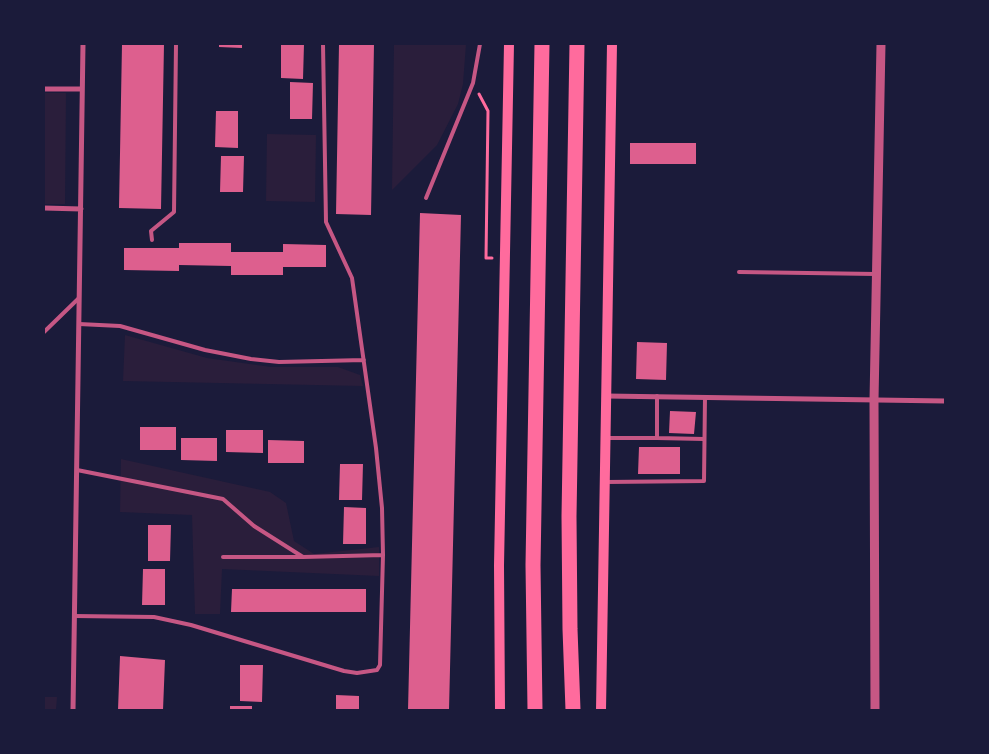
<!DOCTYPE html>
<html>
<head>
<meta charset="utf-8">
<style>
	body { margin:0 }
	#map { position:relative; width:989px; height:754px; overflow:hidden; background:#1b1b3a; font-family:"Sofia Sans Condensed",sans-serif }
	canvas { display:block }
	.frame { position:absolute; inset:0; border:45px solid #1b1b3a; pointer-events:none }
</style>
</head>
<body>
<div id="map">
<canvas width="989" height="754"></canvas>
<div class="frame"></div>
</div>
<script>
const c = document.querySelector('canvas').getContext('2d');
c.lineJoin = 'round';
function fillPath(path, color) {
  c.fillStyle = color;
  c.fill(path, 'evenodd');
}
function stroke(path, color, width, dash) {
  c.strokeStyle = color;
  c.lineWidth = width;
  c.lineCap = dash ? 'butt' : 'round';
  c.setLineDash(dash || []);
  c.stroke(path);
}
const green = new Path2D(`
	M394,44h72l-3,40 -5,20 -21,41 -45,45z
	M44,93h22l-1,111h-21z
	M267,134l49,1 -1,67 -49,-1z
	M125,335l82,23 64,9h67l22,8 3,11 -240,-5z
	M121,459l149,33 16,11 8,38 20,13 65,-7v29l-157,-7 -2,45h-25l-3,-99 -72,-3z
	M44,697h13l-1,13h-12z`);
const building = new Path2D(`
	M122,44h42l-3,165 -42,-1z
	M219,44h23v4l-23,-1z
	M281,44h23l-1,35 -22,-1z
	M339,44h35l-3,171 -35,-1z
	M290,82l23,1 -1,36h-22z
	M216,111h22v37l-23,-1z
	M630,143h66v21h-66z
	M221,156h23l-1,36h-23z
	M420,213l41,2 -12,495h-41z
	M179,243h52v9h52v-8l43,1v22h-43v8h-52v-9l-52,-1v6l-55,-1v-22h55z
	M637,342l30,1 -1,37 -30,-1z
	M670,411l26,1 -2,22 -25,-1z
	M140,427h36v23h-36z
	M226,430h37v23l-37,-1z
	M181,438h36v23l-36,-1z
	M268,440l36,1v22h-36z
	M639,447h41v27h-42z
	M340,464h23l-1,36h-23z
	M344,507l22,1v36h-23z
	M148,525h23l-1,36h-22z
	M143,569h22v36h-23z
	M232,589h134v23h-135z
	M120,656l45,4 -2,50h-45z
	M240,665h23l-1,37 -22,-1z
	M336,695l23,1v14h-23z
	M230,706h22v4h-22z`);
const path = new Path2D(`
	M479,94l9,17 -2,147h6`);
const service = new Path2D(`
	M426,198l47,-115 7,-39
	M152,240l-1,-9 23,-19 2,-168
	M739,272l137,2
	M79,324l41,2 85,24 46,9 28,3 85,-2
	M44,332l35,-34
	M607,438h50v-42
	M657,438l47,1
	M77,470l146,29 31,27 49,31
	M606,482l98,-1 1,-84
	M223,557h80l80,-2
	M74,616l80,1 37,8 153,46 13,2 20,-3 3,-5 3,-110 -1,-47 -6,-60 -24,-170 -26,-56 -3,-178`);
const minor = new Path2D(`
	M44,89h38
	M44,208l37,1
	M606,396l339,5
	M73,710l10,-666`);
const tertiary = new Path2D(`
	M875,710l-1,-310 7,-356`);
const secondary = new Path2D(`
	M500,710l-1,-145 10,-521
	M601,710l11,-666`);
const motorway = new Path2D(`
	M535,710l-2,-145 9,-521
	M573,710l-3,-81 -1,-113 8,-472`);
fillPath(green, '#2a1e3b');
fillPath(building, '#dd5f8e');
stroke(path, '#ff6b9d', 3);
stroke(service, '#c65784', 4);
stroke(minor, '#c65784', 5);
stroke(tertiary, '#c65784', 9);
stroke(secondary, '#ff6b9d', 10);
stroke(motorway, '#ff6b9d', 15);
</script>
</body>
</html>
